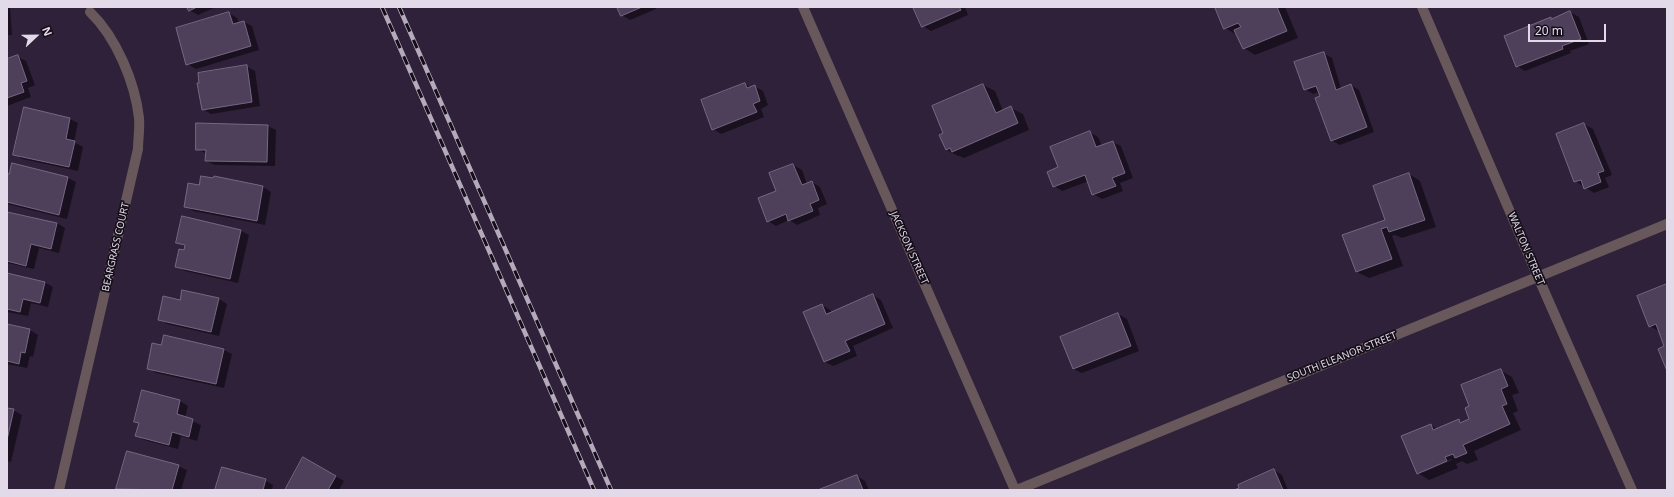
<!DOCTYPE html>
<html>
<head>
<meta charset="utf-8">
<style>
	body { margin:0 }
	#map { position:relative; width:1674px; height:497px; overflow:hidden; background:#2f213a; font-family:"Noto Sans",sans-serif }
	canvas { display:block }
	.frame { position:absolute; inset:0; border:8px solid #e2d9e9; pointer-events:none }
	.north { position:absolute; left:16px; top:16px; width:40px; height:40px; -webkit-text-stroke:3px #140e19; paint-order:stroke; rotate:68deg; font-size:11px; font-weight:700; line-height:16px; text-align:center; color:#e2d9e9 }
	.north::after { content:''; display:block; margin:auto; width:14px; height:18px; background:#e2d9e9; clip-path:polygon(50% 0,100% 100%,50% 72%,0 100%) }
	.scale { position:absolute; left:1528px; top:24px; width:78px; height:18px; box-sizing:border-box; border:2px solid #e2d9e9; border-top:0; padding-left:5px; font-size:12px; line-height:14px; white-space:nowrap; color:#e2d9e9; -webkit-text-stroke:3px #140e19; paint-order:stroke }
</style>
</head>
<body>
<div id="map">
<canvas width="1674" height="497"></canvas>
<div class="frame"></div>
<div class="north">N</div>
<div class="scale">20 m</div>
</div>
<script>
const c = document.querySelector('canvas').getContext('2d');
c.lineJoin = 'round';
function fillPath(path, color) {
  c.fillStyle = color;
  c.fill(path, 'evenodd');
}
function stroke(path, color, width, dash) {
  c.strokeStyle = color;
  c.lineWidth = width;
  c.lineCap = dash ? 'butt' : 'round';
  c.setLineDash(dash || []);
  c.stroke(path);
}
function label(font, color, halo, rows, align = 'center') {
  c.font = font + ' "Noto Sans",sans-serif';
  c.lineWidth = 3.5;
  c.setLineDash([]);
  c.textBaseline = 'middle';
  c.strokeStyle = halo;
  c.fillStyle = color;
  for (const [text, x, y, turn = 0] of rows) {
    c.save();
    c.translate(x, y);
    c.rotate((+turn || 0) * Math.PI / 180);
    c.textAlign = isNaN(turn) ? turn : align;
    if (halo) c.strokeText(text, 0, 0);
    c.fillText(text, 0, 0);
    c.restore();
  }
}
const shadow = new Path2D(`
	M7,7h3l2,28h-5v3z
	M188,7h28l-18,8 -9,-5z
	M618,7h37l1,2 -26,11 -8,-5z
	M914,7h51l3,8 -37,16 -8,-5z
	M1216,7h69l13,31 -43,17 -11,-7 -7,-13 -12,-7z
	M1570,12l9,5 10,27 -19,7 1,2 -46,18 -8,-5 34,-48 2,1z
	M229,13l8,5 2,5 5,-1 8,4 7,24 -63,19 -9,-5z
	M1323,53l9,5 9,31 10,-4 8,5 15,42 -34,13 -9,-5 -12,-48 -6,2 -8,-5z
	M18,57l8,4 9,24 -7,3 3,9 -24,9v-45z
	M246,66l9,5 5,35 -49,8 -8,-5z
	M745,84l6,3 3,-1 9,5 5,14 -7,4 3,8 -43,17 -8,-5z
	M983,85l12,6 8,20 8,-3 12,6 6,16 -65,28 -4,-2h-2l-11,-6 -7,-15 4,-2z
	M24,109l46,10 8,4 -4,19 9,5 -5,24 -56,-12 -8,-5z
	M1584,124l9,5 19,46 -7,3 4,9 -15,6 -19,-12z
	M268,126l8,4 -1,36 -60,-1 -9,-4 1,-7 -10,-5z
	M1090,132l8,5 4,9 11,-4 8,4 12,32 -13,5 3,8 -21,8 -9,-5 -4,-13 -27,10 -8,-5 5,-18z
	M793,165l9,5 5,14 5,-2 8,5 7,17 -9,4 2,7 -23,10 -8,-5 -13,6 -8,-5 10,-30z
	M1409,174l11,7 16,46 -34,11 -7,-3 -3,1 11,30 -34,12 -12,-6 -14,-36 43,-15z
	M7,175l61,3 8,4 -9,37 -60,-15z
	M214,177l49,10 8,5 -6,33 -72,-14 -8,-5 15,-20 14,-7z
	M7,213l50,10 8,5 -6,25 -20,-5 -5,21 -27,-6z
	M183,217l58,14 8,4 -11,48 -53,-12 -9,-5 10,-19 -9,-5z
	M7,274l37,8 9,5 -5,20 -17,-4 -3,13 -21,-4z
	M1667,285v83l-1,-22 -6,-14 -10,-6z
	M873,295l8,5 12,28 -40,18 4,10 -24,10 -8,-4 -3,-57 8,5 2,3z
	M219,299l8,5 -8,32 -52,-12 -8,-5 21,-18z
	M1118,314l9,5 12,32 -57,22 -9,-4z
	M7,325l23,5 8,5 -5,22 -3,-1 -3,12 -20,-4z
	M162,346l62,4 8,4 -8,34 -68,-15 -8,-5z
	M1500,370l12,7 7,16 -7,2 6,16 -5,2 8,17 -47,21 4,9 -11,4 -5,-3 -6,3 2,4 -29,12 -11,-7 13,-48 6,4 21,-8 4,2 9,-4 -1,-12zM1451,459l1,1 -28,12v-2z
	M143,392l37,9 8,5 -3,12 16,7 -4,16 -16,-5 -3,13 -34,-9 -8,-5 3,-11 -4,-3z
	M7,409l6,1 9,5 -11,47 -4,-1z
	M304,458l40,23 -5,9h-53z
	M178,466l9,4 -6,20h-61l-2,-1z
	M1274,470l8,5 6,15h-51z
	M857,476l8,5 4,9h-48z
	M265,480l8,5 -1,5h-56z`);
const building = new Path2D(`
	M187,7h10l-8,4z
	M617,7h25l-21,9z
	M913,7h46l2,3 -39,17z
	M1215,7h62l10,24 -44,18 -9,-19 7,-3 -3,-4 -14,6z
	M1570,11l11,28 -19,7 1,3 -47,18 -12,-31 47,-19v2z
	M229,12l4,12 11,-3 7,25 -65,19 -10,-37z
	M1324,52l12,38 15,-6 16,43 -36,14 -16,-43 5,-2 -4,-10 -12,4 -10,-28z
	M18,55l9,26 -6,2 3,9 -17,6v-39z
	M247,65l5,37 -50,8 -5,-27h2l-1,-10z
	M745,83l2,5 8,-3 5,16 -7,3 4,8 -45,18 -11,-30z
	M983,84l13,29 15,-7 7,17 -66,29 -2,-4 -4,2 -7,-15 4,-2 -11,-27z
	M24,107l46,11 -4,21 9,2 -6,26 -56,-12z
	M196,123l72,2 -1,37 -62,-1 1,-11h-10z
	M1584,123l20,48 -6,2 3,9 -17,7 -3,-9 -7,2 -18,-48z
	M1090,131l6,16 17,-6 12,32 -13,5 4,8 -24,9 -7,-20 -32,12 -6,-15 11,-5 -8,-20z
	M12,163l56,14 -9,38 -52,-13v-28h2z
	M793,164l9,21 10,-4 7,19 -9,4 3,7 -25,10 -2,-7 -19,8 -9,-24 18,-7 -7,-18z
	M1409,173l16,47 -36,12 -2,-5 -6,2 11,30 -36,13 -14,-37 43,-15 -12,-34z
	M201,176l12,2 1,-2 49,10 -6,35 -73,-14 4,-24 11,2z
	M7,212l50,11 -6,26 -20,-5 -5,22 -19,-5z
	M182,216l59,14 -11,49 -55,-12 4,-18 5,1 1,-5 -9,-2z
	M7,273l38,9 -5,21 -17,-4 -3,13 -13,-3z
	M1667,284v87l-9,-22 6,-3 -8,-22 -7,3 -12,-31z
	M182,290l37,8 -8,34 -53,-12 5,-24 17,4z
	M873,294l12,30 -40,17 5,10 -26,11 -21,-50 19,-8 4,10z
	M1118,313l13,33 -58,23 -13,-32z
	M7,324l23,5 -5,24 -4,-1 -2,12 -12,-3z
	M164,335l60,14 -8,35 -69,-15 5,-26 9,2z
	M1501,369l7,17 -7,3 6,15 -5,2 8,18 -47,21 4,8 -12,5 -2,-4 -8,3 2,4 -30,13 -16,-38 30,-12 2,6 26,-11 1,4 9,-4 -4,-11 4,-2 -8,-21z
	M142,390l38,10 -3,14 16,5 -4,18 -17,-5 -3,13 -34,-9 4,-13 -5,-1z
	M7,408l7,1 -7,31z
	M127,451l52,14 -7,25 -56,-1z
	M303,457l33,19 -8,14h-43z
	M222,467l44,12 -3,11h-48z
	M1274,469l9,21h-49l5,-2 -1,-3z
	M857,475l6,15h-45z`);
const street = new Path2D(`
	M803,7l212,483
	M1422,7l116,270 94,213
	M59,490l79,-341c0,-10 2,-21 1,-31 -4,-36 -23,-81 -49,-106
	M1017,490l650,-266`);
const rail = new Path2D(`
	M382,7l212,483
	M399,7l212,483`);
const streetNames = [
	["BEARGRASS COURT",116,247,-77],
	["JACKSON STREET",909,248,66],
	["WALTON STREET",1526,249,67],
	["SOUTH ELEANOR STREET",1342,357,-22]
];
fillPath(shadow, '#0007');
fillPath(building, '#4e405a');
stroke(building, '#766783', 1);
stroke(street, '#68585b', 10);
stroke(rail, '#b4aabc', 4.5);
stroke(rail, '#140e19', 3, [9]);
label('10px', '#e2d9e9', '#140e19', streetNames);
</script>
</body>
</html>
